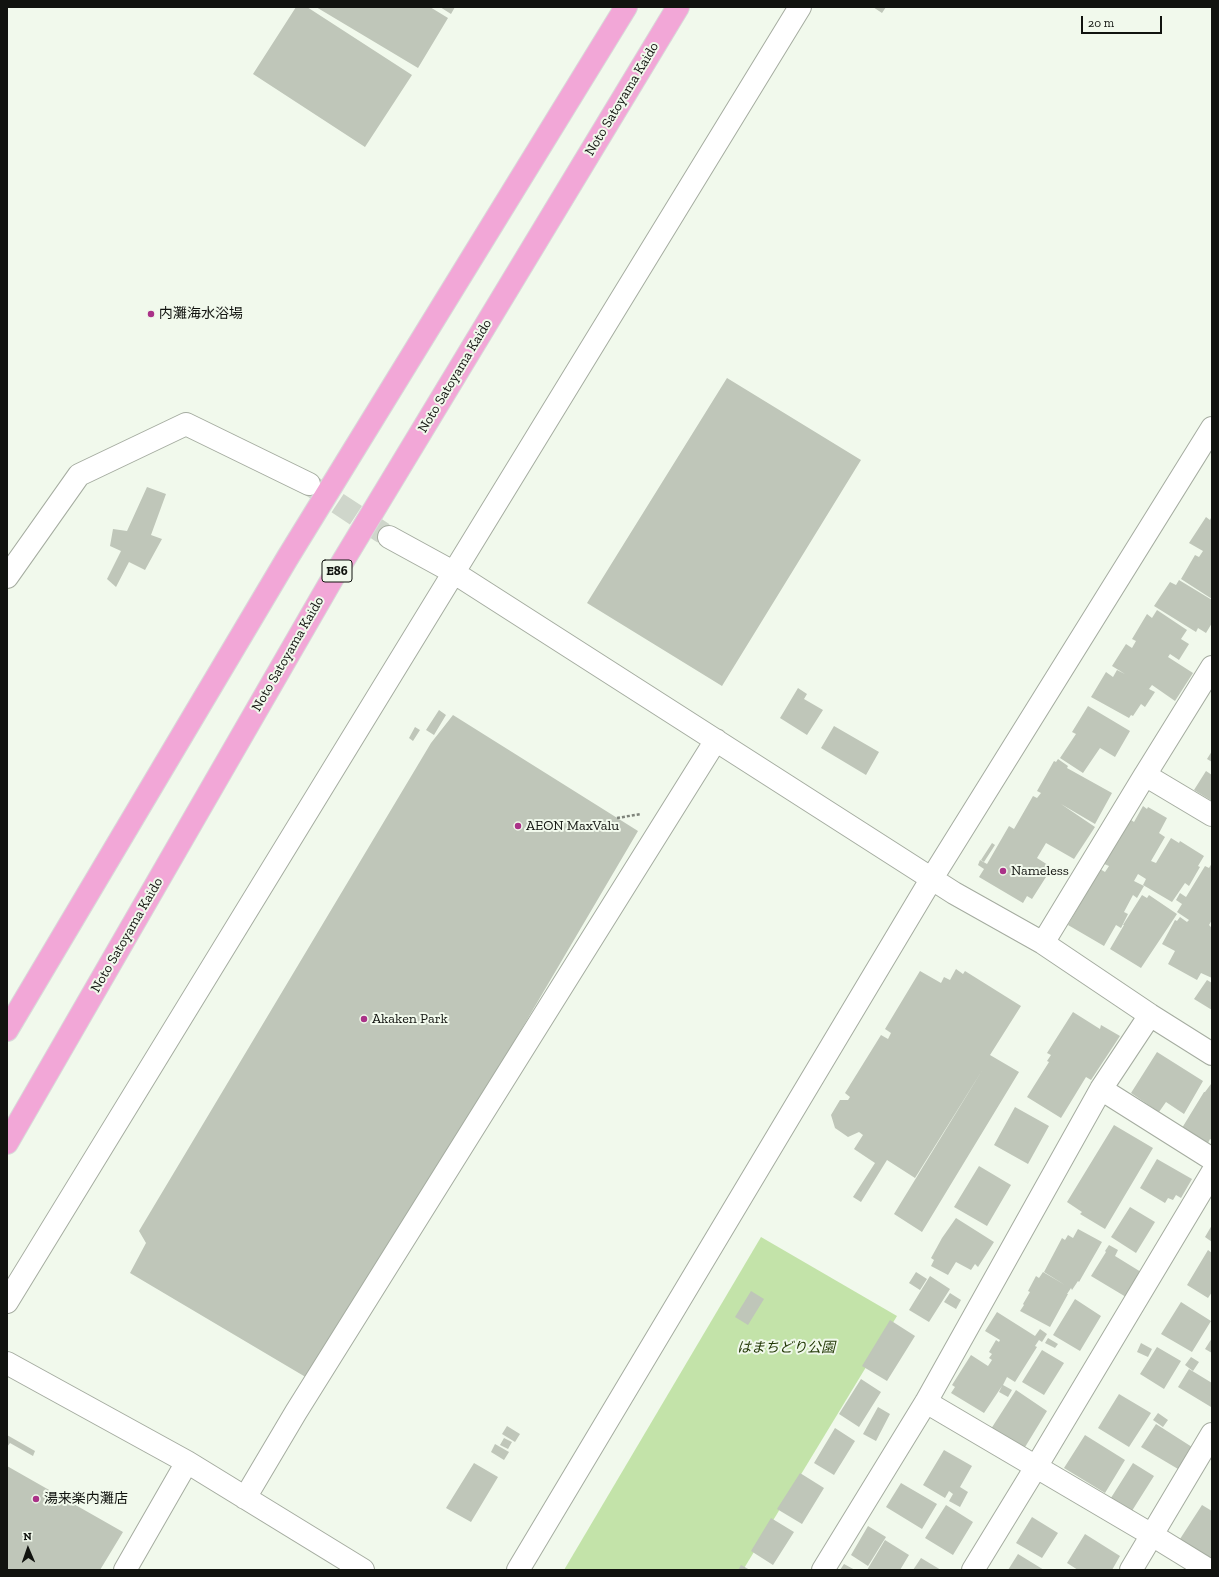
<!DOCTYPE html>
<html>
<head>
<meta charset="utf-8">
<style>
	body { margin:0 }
	#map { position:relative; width:1219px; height:1577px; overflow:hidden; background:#f1f9ec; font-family:"Zilla Slab",serif }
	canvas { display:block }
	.frame { position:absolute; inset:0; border:8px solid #11130f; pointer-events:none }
	.north { position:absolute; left:8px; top:1529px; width:40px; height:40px; -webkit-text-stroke:3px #f1f9ec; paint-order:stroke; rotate:358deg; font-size:11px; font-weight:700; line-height:16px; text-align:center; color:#11130f }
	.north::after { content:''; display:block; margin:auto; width:14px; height:18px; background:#11130f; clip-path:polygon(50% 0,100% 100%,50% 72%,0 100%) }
	.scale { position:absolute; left:1081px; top:16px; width:81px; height:18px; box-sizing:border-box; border:2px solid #11130f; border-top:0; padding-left:5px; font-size:12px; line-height:14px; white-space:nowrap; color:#11130f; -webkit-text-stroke:3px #f1f9ec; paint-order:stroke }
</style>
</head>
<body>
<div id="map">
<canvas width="1219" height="1577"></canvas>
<div class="frame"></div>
<div class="north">N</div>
<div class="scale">20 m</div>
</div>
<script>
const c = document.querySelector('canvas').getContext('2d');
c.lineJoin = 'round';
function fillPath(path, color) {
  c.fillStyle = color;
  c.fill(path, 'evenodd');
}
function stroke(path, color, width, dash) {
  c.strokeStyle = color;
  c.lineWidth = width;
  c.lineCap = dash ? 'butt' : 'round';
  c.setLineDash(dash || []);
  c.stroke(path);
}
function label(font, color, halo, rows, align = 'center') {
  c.font = font + ' "Zilla Slab","Noto Sans JP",serif';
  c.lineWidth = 4;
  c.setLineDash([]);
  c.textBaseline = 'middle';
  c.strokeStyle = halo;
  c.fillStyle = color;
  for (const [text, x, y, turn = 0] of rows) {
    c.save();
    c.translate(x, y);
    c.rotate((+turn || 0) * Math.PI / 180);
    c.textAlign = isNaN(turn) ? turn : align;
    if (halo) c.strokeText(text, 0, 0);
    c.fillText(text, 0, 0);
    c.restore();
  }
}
const green = new Path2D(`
	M761,1237l136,79 -154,254h-179z`);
const building = new Path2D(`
	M296,7h11l105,68 -47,72 -112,-73z
	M316,7h114l18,11 -30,50z
	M440,7h15l-4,7z
	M873,7h13l-4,6z
	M727,378l134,82 -139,226 -135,-83z
	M147,487l19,7 -15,41 11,4 -17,31 -16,-8 -13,25 -9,-8 14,-28 -11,-5 3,-17 14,2z
	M1212,516v83l-31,-20 14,-24 4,2 4,-6 -14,-8 17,-26 4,3z
	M1179,580l33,20v23l-6,10 -8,-5 -2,4 -42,-26 16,-24 6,3z
	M1157,610l30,20 -6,9 8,5 -10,16 -9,-6 -2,3 25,16 -18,28 -23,-16 -3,4 6,3 -10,15 -4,-3 -8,12 -2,-1 -2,3 -38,-21 15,-25 7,5 4,-7 8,4 -13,-8 14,-22 6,4 4,-7 -4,-2 15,-25 5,4z
	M798,688l9,6 -3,5 19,11 -16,25 -27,-17z
	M1088,706l42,25 -15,26 -15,-9 -17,25 -23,-15 16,-24 -4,-2z
	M439,710l7,5 -12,20 -8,-5z
	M453,715l185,116 -324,551 -184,-109 16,-30 -7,-12 292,-488z
	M834,726l45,26 -13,23 -45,-27z
	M415,727l5,3 -7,11 -4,-3z
	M1212,751v11l-5,-3z
	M1058,759l10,7 -1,2 45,25 -17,31 -34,-20 34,23 -21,32 -28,-16 -9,15 11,7 -6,10 4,2 -14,22 -5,-3 -4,7 -44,-26 5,-8 -6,-4 2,-5 7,4 22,-38 5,3 19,-33 4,2 4,-5 -4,-2 17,-30 2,1z
	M1206,771l6,4v26l-18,-11z
	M1143,806l4,3 1,-2 19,11 -8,15 6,4 -14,24 5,2 15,-25 8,5 1,-2 24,15 -6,10 2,1 -11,19 -4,-3 -13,19 -29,-17 3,-6 -8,-5 -4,7 10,5 -7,12 -4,-3 -9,17 4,2 -7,14 -5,-3 -12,21 -36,-21 32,-56 5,3 4,-6 -7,-3 26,-45 6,4z
	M992,843l3,2 -11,17 -3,-2z
	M1212,863v57l-3,5 3,3v50l-11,-5 -4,7 -29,-16 7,-13 -13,-7 13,-24 2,1 3,-4 7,5 2,-2 -12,-8 5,-8 -6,-4 4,-7 6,4 19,-31 4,2z
	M1142,895l5,3 2,-3 28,19 -36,54 -31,-19 14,-24h-1z
	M956,969l7,5 2,-3 56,35 -31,49 29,17 -97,160 -28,-18 89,-145 -68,109 -28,-18 -26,42 -8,-5 22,-34 -21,-14 9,-14 -4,-3 -11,5 -13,-9 -4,-13 9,-15h8l2,-3 -5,-4 36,-58 7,4 3,-6 -6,-4 35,-58 21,12 3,-6 6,3z
	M1207,980l5,3v27l-18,-11z
	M1073,1012l27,17 1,-4 19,11 -29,44 -5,-3 -25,41 -34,-21 22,-35 -2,-1 4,-6 -4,-2z
	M1157,1052l46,29 -19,33 -18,-12 -7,10 -28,-19z
	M1211,1084l1,1v55l-2,-1 -2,4 -26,-15 22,-36h1z
	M1015,1107l34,19 -21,38 -34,-19z
	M1114,1125l39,23 -48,81 -25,-15 2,-2 -15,-10z
	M1157,1159l35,20 -11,19 -5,-3 -3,5 -5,-2 -3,5 -25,-15z
	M979,1166l32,19 -24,41 -33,-19z
	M1130,1207l25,15 -19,31 -25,-16z
	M956,1218l38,24 -16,25 -3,-3 -4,6 -15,-8 -8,13 -17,-9 3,-6 -3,-2 11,-20z
	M1212,1225v17l-7,-5z
	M1078,1229l24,13 -23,40 -1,-1 -6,9 -1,-2 -4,6h1l-18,33 -30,-16 4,-6 -1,-1 7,-12 -2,-1 8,-15 3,2 4,-6 22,13 -21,-13 18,-34 3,2 3,-5 5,3z
	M1109,1245l9,5 -3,6 26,16 -15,25 -35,-21 15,-24 -1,-1z
	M1208,1250l4,3v39l-4,6 -21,-13z
	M916,1272l11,7 -7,11 -11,-7z
	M930,1276l20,13 -21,33 -20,-12z
	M751,1291l13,8 -16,26 -13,-8z
	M950,1293l11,7 -5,9 -12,-7z
	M1075,1299l26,17 -21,35 -27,-16z
	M1181,1302l30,19 -19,31 -31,-18z
	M997,1312l38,24 5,-7 7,5 -5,8 -3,-2 -4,6 2,1 -22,35 -8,-5 -4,8 9,5 -4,7 -9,-5 3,-6 -18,27 -33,-20 4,-6 -3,-2 19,-30 17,11 4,-6 -3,-2 3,-4 -3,-2 7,-12 3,2 1,-2 -15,-9z
	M890,1320l25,16 -28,45 -25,-15z
	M1048,1338l10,6 -3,4 -10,-5z
	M1212,1338v15l-7,-4z
	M1141,1343l11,6 -4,8 -11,-5z
	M1157,1347l24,14 -17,28 -24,-15z
	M1042,1350l22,13 -20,32 -22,-13z
	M1191,1357l8,5 -6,9 -8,-6z
	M1189,1369l23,14v21l-1,3 -33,-20z
	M861,1379l20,13 -22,35 -20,-13z
	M1016,1390l31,21 -28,46 -30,-25z
	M1119,1394l32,19 -22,34 -31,-19z
	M878,1407l12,7 -14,27 -13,-7z
	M1158,1413l10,7 -5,7 -10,-7z
	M1156,1424l36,23 -14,22 -37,-22z
	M507,1426l13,8 -5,8 -13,-8z
	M835,1428l20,13 -21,34 -20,-12z
	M7,1435l28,16 -2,5 -23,-13 -3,4z
	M1085,1435l40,25 -20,33 -41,-25z
	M504,1438l8,4 -4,7 -8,-4z
	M495,1444l14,8 -5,8 -13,-8z
	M944,1450l28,16 -12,21 8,5 -8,15 -11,-6 4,-7 -4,-3 -4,7 -22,-13z
	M474,1463l24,14 -27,45 -25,-14z
	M1133,1463l21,13 -24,38 -21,-13z
	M7,1466l116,66 -23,38h-93z
	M800,1473l24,15 -22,36 -25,-15z
	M901,1483l36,21 -15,25 -36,-22z
	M946,1505l27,17 -20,33 -28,-17z
	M1202,1505l10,6v48l-32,-20z
	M1032,1517l26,16 -16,25 -26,-15z
	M771,1518l23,14 -21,33 -22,-14z
	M868,1526l18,11 -18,29 -17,-11z
	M1085,1534l35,22 -8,14h-34l-11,-7z
	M885,1540l24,15 -9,15h-33z
	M1018,1554l26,16h-36z
	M921,1558l20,12h-28z
	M844,1564l11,6h-15z
	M741,1565l9,5h-12z`);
const minorTunnel = new Path2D(`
	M310,485l79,52`);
const path = new Path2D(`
	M617,818l24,-4`);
const minor = new Path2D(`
	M389,537l64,35 501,321 89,50 107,72 62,39
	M7,577l72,-102 107,-51 123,60
	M1145,775l67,-108
	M1043,943l102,-168 67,40
	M1101,1089l111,70
	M7,1302l793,-1295
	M7,1363l180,99 176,108
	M926,1402l226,133 57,35
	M245,1498l51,-86 420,-672
	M125,1570l62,-108
	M518,1570l414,-692 280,-450
	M823,1570l103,-168 175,-313 49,-74
	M973,1570l63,-103 176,-294
	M1131,1570l81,-136`);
const highway = new Path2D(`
	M7,1030l281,-473 338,-550
	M7,1143l324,-562 347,-574`);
const markers = [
	[151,314,4,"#aa3288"],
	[518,826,4,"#aa3288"],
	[1003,871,4,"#aa3288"],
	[364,1019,4,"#aa3288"],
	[36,1499,4,"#aa3288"]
];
const shields = [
	[337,571,30]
];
const shieldNames = [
	["E86",337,571]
];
const streetNames = [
	["Noto Satoyama Kaido",622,99,-59],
	["Noto Satoyama Kaido",455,376,-59],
	["Noto Satoyama Kaido",288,654,-60],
	["Noto Satoyama Kaido",127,935,-60]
];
const poiNames = [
	["内灘海水浴場",159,314],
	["AEON MaxValu",526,826],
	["Nameless",1011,871],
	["Akaken Park",372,1019],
	["湯来楽内灘店",44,1499]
];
const parkNames = [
	["はまちどり公園",786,1348]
];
fillPath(green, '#c3e3a9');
fillPath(building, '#bfc6b9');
stroke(minorTunnel, '#cfd6cb', 22, [22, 11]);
stroke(minor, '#a5aca0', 24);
stroke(highway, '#d9d9d9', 24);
stroke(path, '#7f847b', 2.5, [3, 2]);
stroke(minor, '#fff', 22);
stroke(highway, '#f2a7d7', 22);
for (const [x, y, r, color] of markers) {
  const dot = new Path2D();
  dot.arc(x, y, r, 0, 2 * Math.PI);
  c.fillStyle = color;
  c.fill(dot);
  stroke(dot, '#f1f9ec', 1.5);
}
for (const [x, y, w] of shields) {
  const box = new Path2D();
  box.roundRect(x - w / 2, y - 11, w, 22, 3);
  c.fillStyle = '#f1f9ec';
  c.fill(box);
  stroke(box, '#11130f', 1);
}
label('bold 13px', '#11130f', null, shieldNames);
label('14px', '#11130f', '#f1f9ec', streetNames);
label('14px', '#11130f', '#f1f9ec', poiNames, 'left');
label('italic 14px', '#1f3503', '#f1f9ec', parkNames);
</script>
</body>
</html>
